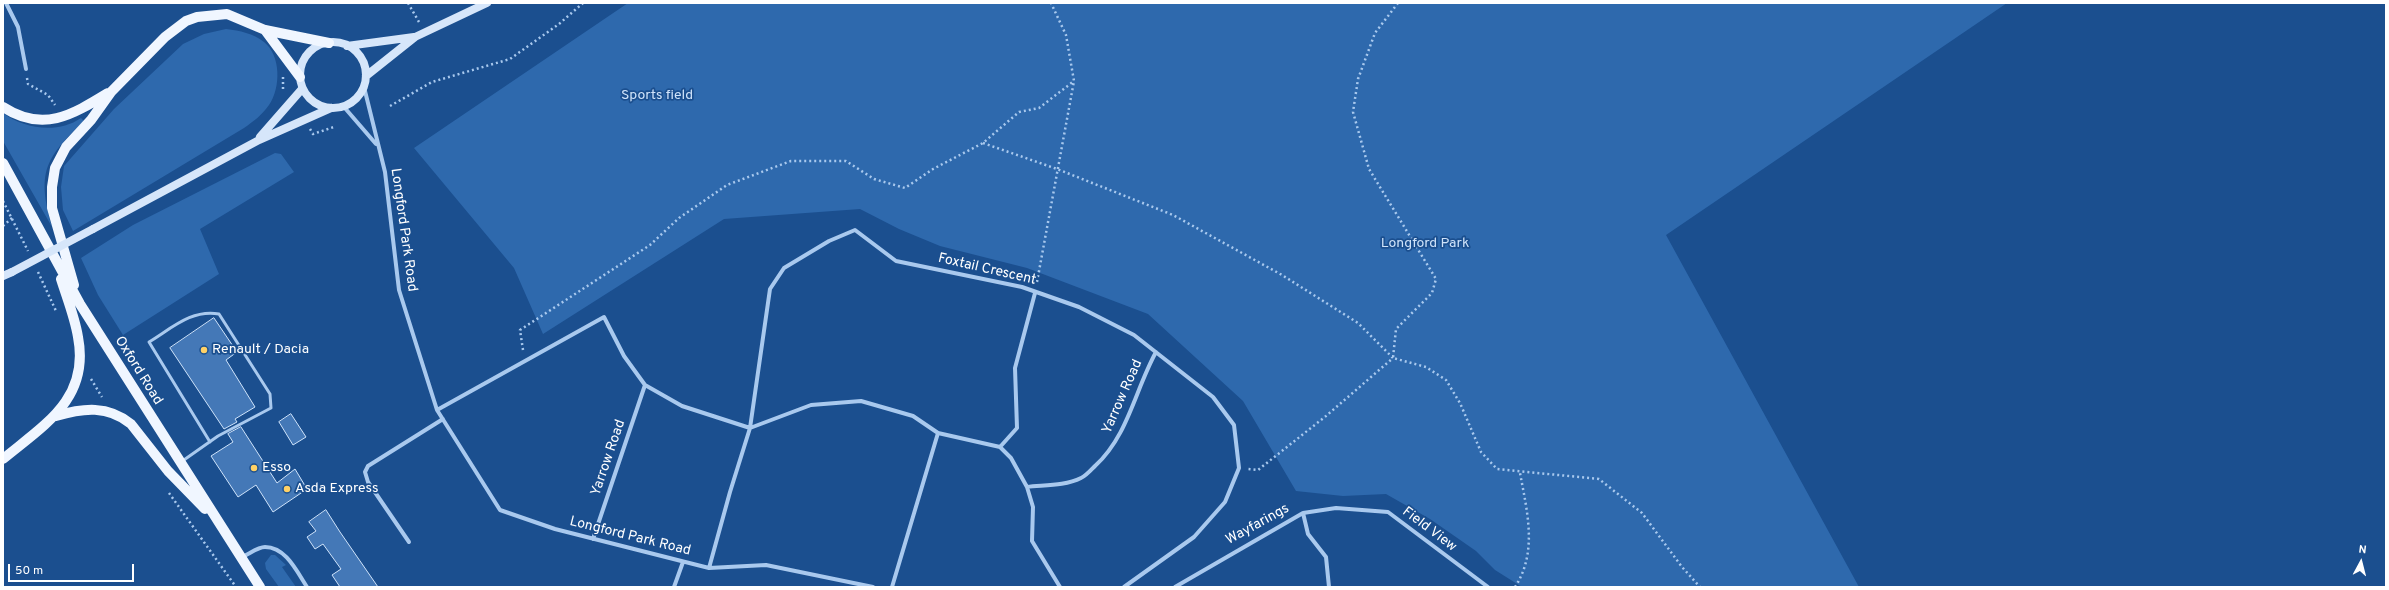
<!DOCTYPE html>
<html>
<head>
<meta charset="utf-8">
<style>
	body { margin:0 }
	#map { position:relative; width:2389px; height:590px; overflow:hidden; background:#1b4f8f; font-family:Overpass,sans-serif }
	canvas { display:block }
	.frame { position:absolute; inset:0; border:4px solid #fff; pointer-events:none }
	.north { position:absolute; left:2341px; top:542px; width:40px; height:40px; -webkit-text-stroke:3px #1b4f8f; paint-order:stroke; rotate:7deg; font-size:11px; font-weight:700; line-height:16px; text-align:center; color:#fff }
	.north::after { content:''; display:block; margin:auto; width:14px; height:18px; background:#fff; clip-path:polygon(50% 0,100% 100%,50% 72%,0 100%) }
	.scale { position:absolute; left:8px; top:564px; width:126px; height:18px; box-sizing:border-box; border:2px solid #fff; border-top:0; padding-left:5px; font-size:12px; line-height:14px; white-space:nowrap; color:#fff; -webkit-text-stroke:3px #1b4f8f; paint-order:stroke }
</style>
</head>
<body>
<div id="map">
<canvas width="2389" height="590"></canvas>
<div class="frame"></div>
<div class="north">N</div>
<div class="scale">50 m</div>
</div>
<script>
const c = document.querySelector('canvas').getContext('2d');
c.lineJoin = 'round';
function fillPath(path, color) {
  c.fillStyle = color;
  c.fill(path, 'evenodd');
}
function stroke(path, color, width, dash) {
  c.strokeStyle = color;
  c.lineWidth = width;
  c.lineCap = dash ? 'butt' : 'round';
  c.setLineDash(dash || []);
  c.stroke(path);
}
function label(font, color, halo, rows, align = 'center') {
  c.font = font + ' Overpass,sans-serif';
  c.lineWidth = 3.5;
  c.setLineDash([]);
  c.textBaseline = 'middle';
  c.strokeStyle = halo;
  c.fillStyle = color;
  for (const [text, x, y, turn = 0] of rows) {
    c.save();
    c.translate(x, y);
    c.rotate((+turn || 0) * Math.PI / 180);
    c.textAlign = isNaN(turn) ? turn : align;
    if (halo) c.strokeText(text, 0, 0);
    c.fillText(text, 0, 0);
    c.restore();
  }
}
const green = new Path2D(`
	M628,3h1379l-341,232 193,352h-337l-27,-17 -19,-19 -46,-32 -44,-25 -43,2 -47,-5 -53,-90 -95,-87 -121,-46 -87,-22 -41,-17 -39,-20 -136,10 -181,115 -29,-66 -100,-120z
	M226,29c14,2 27,4 38,13 17,13 17,46 5,63 -7,10 -15,16 -25,23l-171,103 -10,-21 -2,-23 3,-21 50,-57 69,-65 21,-10z
	M3,113c21,16 55,21 78,5l3,3c-40,38 -47,52 -32,106l-49,-86z
	M275,153l6,1 13,18 -94,57 19,45 -96,61 -25,-40 -17,-37 52,-33z
	M271,555h4l11,10 -4,2 14,20h-17l-13,-18 -1,-6z`);
const building = new Path2D(`
	M214,318l23,34 -11,8 29,47 -20,12 2,3 -13,7 -54,-81z
	M291,414l15,23 -13,8 -14,-23z
	M241,427l36,56 18,-14 12,20 -34,23 -17,-27 -18,12 -27,-41 22,-14 -5,-8z
	M326,510l14,22 38,55h-38l-8,-12 9,-6 -18,-25 -8,5 -8,-12 9,-6 -7,-9z`);
const path = new Path2D(`
	M408,3l11,19
	M1398,3l-23,30 -17,46 -5,33 16,57 67,110 -4,14 -36,36 -3,29 33,9 20,13 14,23 21,49 16,17 102,10 43,34 40,54 18,20
	M283,77v15
	M27,78l1,6 20,11 7,10
	M390,106l42,-24 78,-23 49,-35 24,-21
	M310,129l3,5 21,-7
	M983,143l74,26 116,46 109,60 76,48 35,35 -67,58 -68,54 -10,-1
	M3,201l25,50
	M3,226l9,-8
	M38,272l18,39
	M1037,282l37,-201 -8,-46 -15,-32
	M523,350l-3,-20 130,-85 29,-27 48,-33 64,-24h55l28,18 31,9 28,-19 50,-26 36,-31 20,-4 35,-27
	M91,379l11,18
	M169,493l67,94
	M1515,587c23,-35 12,-76 5,-114`);
const lane = new Path2D(`
	M181,462l37,-26 53,-28 -1,-14 -51,-80c-27,-5 -47,14 -70,28l61,100`);
const street = new Path2D(`
	M6,3l12,24 8,42
	M364,87l21,85 14,118 38,120 63,100 55,19 154,39 57,-3 107,22
	M344,107l32,37
	M437,410l167,-93 20,39 21,29 37,21 68,22 -20,64 -21,76
	M938,433l62,14 11,11 16,29 6,20 -1,34 28,46
	M1000,447l17,-19 -2,-60 20,-75
	M1027,487c18,-2 38,-1 54,-9 5,-2 10,-8 14,-12 33,-30 40,-76 61,-114
	M1303,513l33,-5 52,4 100,75
	M593,539l52,-154
	M409,542l-41,-60 -3,-10 3,-6 75,-47
	M242,557c7,-3 16,-10 23,-10 21,0 32,25 42,40
	M674,587l9,-25
	M892,587l46,-154 -25,-17 -52,-15 -50,4 -61,23 20,-139 14,-21 45,-27 26,-11 41,31 126,26 57,20 55,28 79,62 21,28 5,43 -14,34 -31,35 -70,50
	M1175,587l128,-74 5,21 18,23 3,30`);
const secondary = new Path2D(`
	M300 75a33 33 0 1 1 66 0a33 33 0 1 1-66 0Z
	M347,46l67,-9
	M366,76l49,-39 72,-34
	M260,137l42,-48
	M93,229l166,-89 72,-32
	M3,276l9,-4`);
const primary = new Path2D(`
	M265,30l35,47
	M3,107c40,26 69,8 105,-14
	M3,163l77,141 180,283
	M74,285l-22,-77v-21l3,-19 11,-21 25,-27 20,-28 54,-55 21,-16 11,-4 30,-3 38,16 64,13
	M56,416c27,-8 52,-11 75,8l37,47 37,38
	M3,459c41,-34 87,-60 75,-122 -3,-19 -11,-39 -17,-58`);
const secondaryBridge = new Path2D(`
	M12,272l81,-43`);
const markers = [
	[204,350,4,"#ffd166"],
	[254,468,4,"#ffd166"],
	[287,489,4,"#ffd166"]
];
const parkNames = [
	["Sports field",657,96],
	["Longford Park",1425,244]
];
const streetNames = [
	["Longford Park Road",403,230,82],
	["Foxtail Crescent",987,270,13],
	["Oxford Road",138,371,58],
	["Yarrow Road",1123,397,-66],
	["Yarrow Road",609,458,-71],
	["Wayfarings",1258,525,-29],
	["Field View",1429,530,37],
	["Longford Park Road",630,537,14]
];
const poiNames = [
	["Renault / Dacia",212,350],
	["Esso",262,468],
	["Asda Express",295,489]
];
fillPath(green, '#2e69ad');
fillPath(building, '#4478b7');
stroke(building, '#cfe3fa', 1);
stroke(path, '#a9c9ee', 2.5, [2, 3]);
stroke(lane, '#a9c9ee', 3);
stroke(street, '#a9c9ee', 4);
stroke(secondary, '#d6e6fa', 8);
stroke(primary, '#f0f6ff', 10);
stroke(secondaryBridge, '#d6e6fa', 8);
for (const [x, y, r, color] of markers) {
  const dot = new Path2D();
  dot.arc(x, y, r, 0, 2 * Math.PI);
  c.fillStyle = color;
  c.fill(dot);
  stroke(dot, '#1b4f8f', 1.5);
}
label('14px', '#cfe3fa', '#1b4f8f', parkNames);
label('14px', '#fff', '#1b4f8f', streetNames);
label('14px', '#fff', '#1b4f8f', poiNames, 'left');
</script>
</body>
</html>
